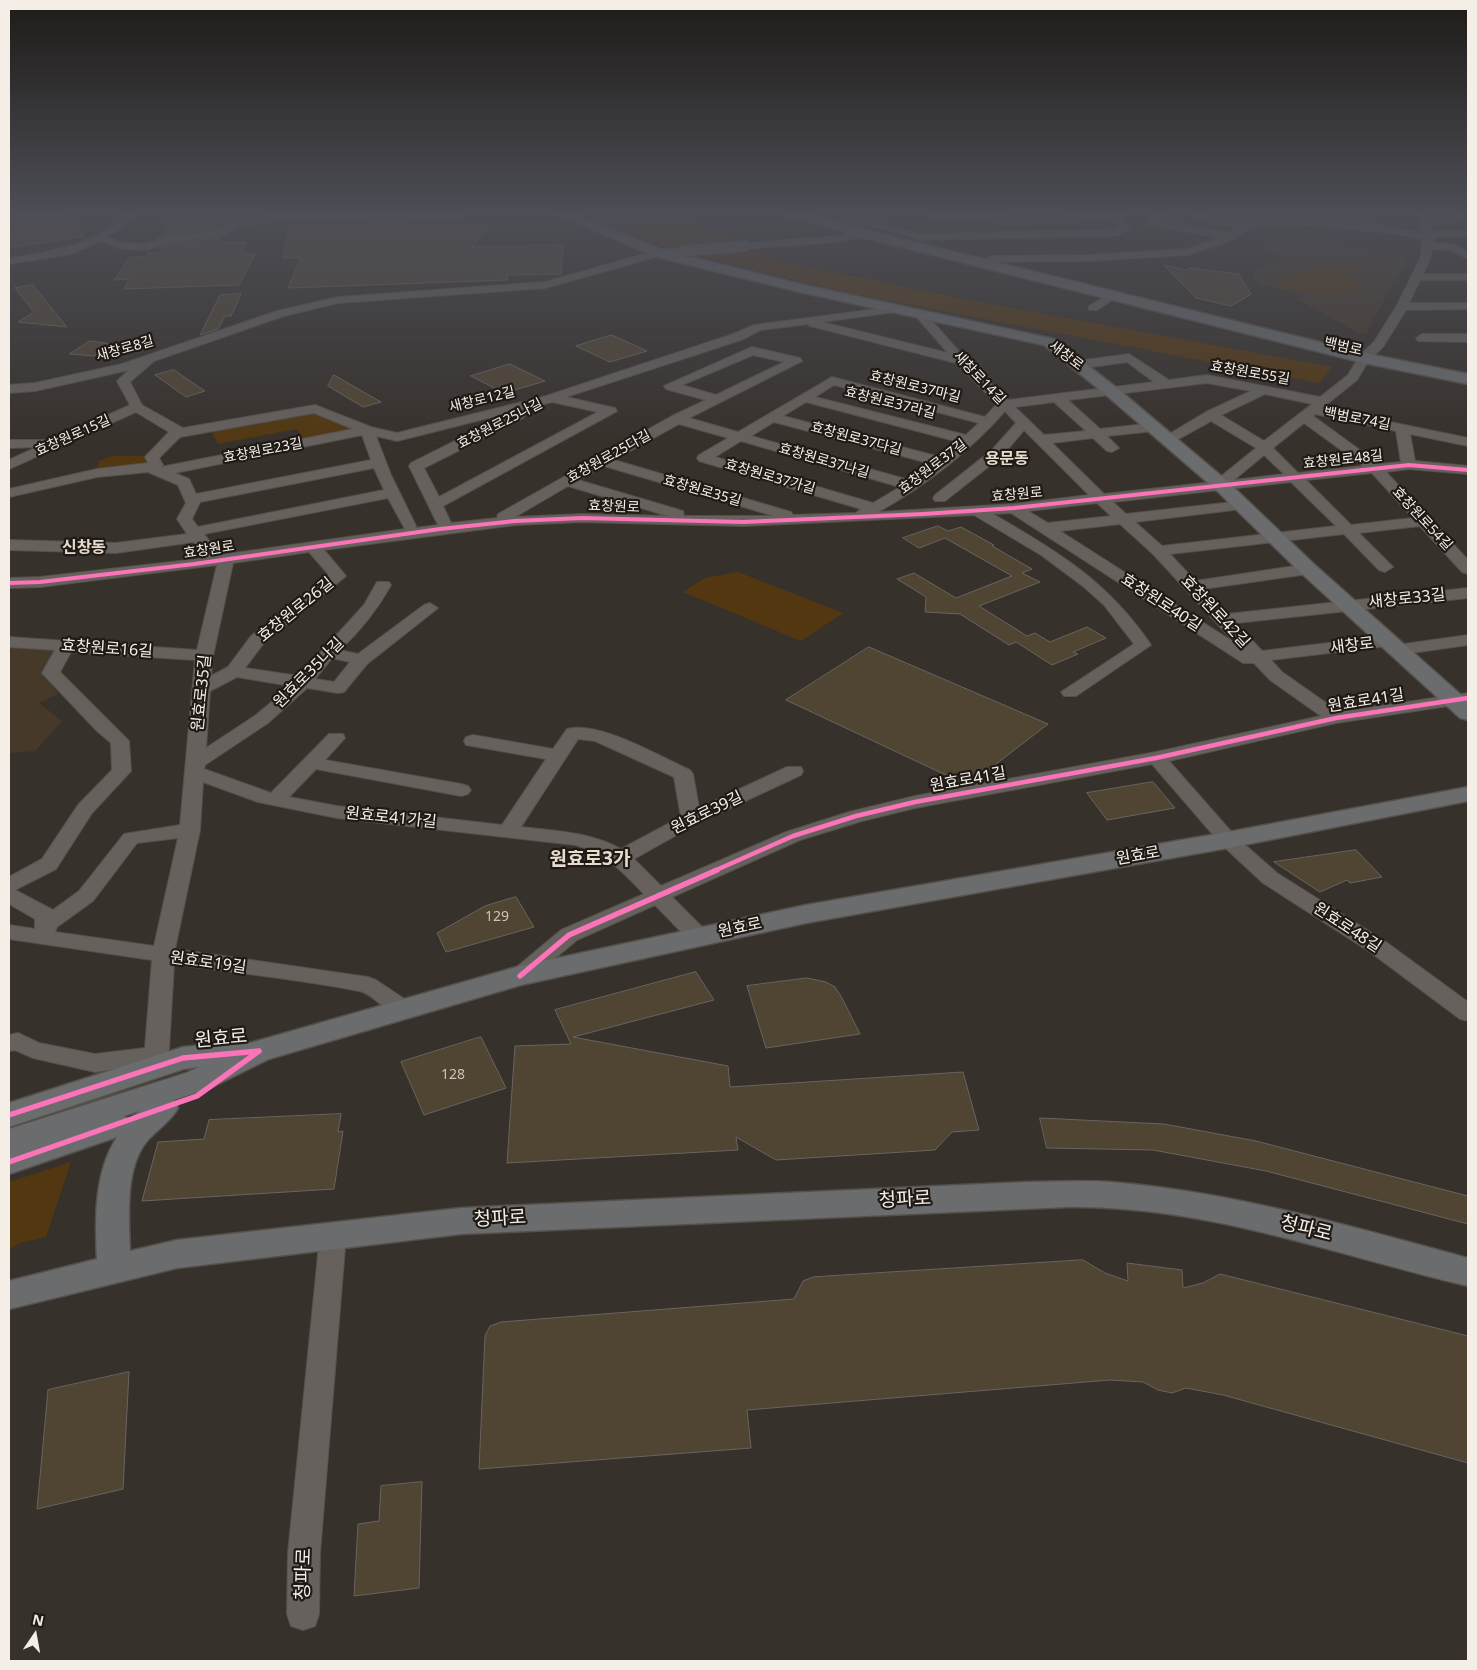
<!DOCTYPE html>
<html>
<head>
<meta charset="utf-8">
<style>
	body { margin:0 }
	#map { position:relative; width:1477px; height:1670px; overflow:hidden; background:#37312c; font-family:"Noto Sans",sans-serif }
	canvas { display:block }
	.frame { position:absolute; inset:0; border:10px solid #f4eee7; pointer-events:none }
	.north { position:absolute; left:10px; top:1610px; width:50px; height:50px; -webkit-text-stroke:4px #1f1a15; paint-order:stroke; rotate:12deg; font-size:14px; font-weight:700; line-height:20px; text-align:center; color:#f4eee7 }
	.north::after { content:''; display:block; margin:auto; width:18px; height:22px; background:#f4eee7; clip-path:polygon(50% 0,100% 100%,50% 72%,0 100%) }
</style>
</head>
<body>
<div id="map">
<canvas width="1477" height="1670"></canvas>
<div class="frame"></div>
<div class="north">N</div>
</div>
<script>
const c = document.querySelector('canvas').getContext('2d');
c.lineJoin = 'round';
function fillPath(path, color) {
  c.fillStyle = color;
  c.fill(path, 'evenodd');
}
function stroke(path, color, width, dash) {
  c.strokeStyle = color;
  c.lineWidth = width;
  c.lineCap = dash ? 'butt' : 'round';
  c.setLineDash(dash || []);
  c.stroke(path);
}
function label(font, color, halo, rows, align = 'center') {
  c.font = font + ' "Noto Sans","Noto Sans KR",sans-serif';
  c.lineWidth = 4.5;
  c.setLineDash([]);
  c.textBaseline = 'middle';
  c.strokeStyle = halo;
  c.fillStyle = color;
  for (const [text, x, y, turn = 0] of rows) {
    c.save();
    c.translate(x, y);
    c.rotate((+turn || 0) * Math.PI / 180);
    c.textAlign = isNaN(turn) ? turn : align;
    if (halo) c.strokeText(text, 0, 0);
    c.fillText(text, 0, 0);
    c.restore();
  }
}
const built = new Path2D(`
	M1280,236l73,11 49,10 4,3 -40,73h-7l-61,-33 6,-6 -44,-9 -5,-6 -2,-8 29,-12 -22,-14z
	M9,646l46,4 -13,22 16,22 -19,9 23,18 -27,30 -26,2z`);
const green = new Path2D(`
	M575,212c48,0 90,-2 136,16 24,10 45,24 69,33l194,40 358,66 -13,16 -475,-91 -177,-44z
	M1344,262l13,3 -5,14 10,1 -8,11c-26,6 -50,2 -76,-4l-2,-9z
	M315,413l39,18 -50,9 -7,-11 -79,15 -7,-14z
	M112,456h34l2,9 -51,7 2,-11z
	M738,572l105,41 -42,28 -118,-49 22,-14z
	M71,1162l-25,75 -27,6 -10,7v-68z`);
const building = new Path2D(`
	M40,212h23l19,15 -9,1 12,8 -76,12v-31z
	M223,221l-1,5 -6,3 -52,6 2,-11z
	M405,223l83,4 -16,20 91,-2 -2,29 -53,1 -1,5 -219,8 13,-30h-18l6,-31z
	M220,238v5l27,-1 -7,12h15l-16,31 -115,4 6,-10 -16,1 16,-23h16l2,-4h12l1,-6 7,-3z
	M1164,265l21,5 5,-2 49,6 12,20 -20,12 -35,-8z
	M33,285l34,42 -49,-5 16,-10 -19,-24z
	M241,294l-10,22h-6l-7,13 -18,6 20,-40z
	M612,335l35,16 -37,11 -34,-16z
	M90,341l23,3 -19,12 -24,-2z
	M510,364l35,17 -41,12 -33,-17z
	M174,370l31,21 -19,6 -31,-22z
	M334,375l47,27 -18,5 -35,-21z
	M938,526l10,5 13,-4 33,18 -2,1 40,23 -10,4 18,9 -61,24 48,30 8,-3 15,9 37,-15 19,11 -33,14 5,2 -26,11 -36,-23 -7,3 -49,-31 -35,-2 1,-15 -29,-18 17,-6 42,25 56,-22 -67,-38 -26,10 -16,-10z
	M869,647l179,77 -78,60 -3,1 -181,-85z
	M1153,782l22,26 -68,12 -20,-27z
	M1356,850l26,27 -32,6 -3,-3 -27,12 -46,-30z
	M516,897l18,30 -88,25 -9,-19 48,-27z
	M696,972l18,28 -141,37 155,29 2,21 233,-15 16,58 -27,2 -17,18 -159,10 -40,-23 2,13 -231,13 8,-117 56,-2 -16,-34z
	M807,978l19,4 9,5 7,11 18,36 -94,14 -19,-62z
	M481,1037l25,51 -82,27 -23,-53z
	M341,1114l-3,18 5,-1 -9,58 -192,12 16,-59 46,-3 5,-19z
	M1040,1118l124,6 92,17 212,55v28l-202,-53 -113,-21 -106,-2z
	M1083,1260l22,13 23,8 -1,-18 55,7 1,18 20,-5 17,-9 248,62v127l-245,-68 -37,-7 -14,5 -14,-3 -15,-8 -33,-2 -363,30 4,38 -272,21 6,-133 5,-10 11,-4 293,-23 9,-18 10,-4z
	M129,1372l-6,117 -86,20 11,-119z
	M422,1482l-3,106 -65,8 4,-72 21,-3 2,-35z`);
const minor = new Path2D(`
	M128,212h11l-14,13 -18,12 16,6 24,1 19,-8 51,-5 20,-12 87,-7 130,3 3,-3h11l-12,9 -111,-5 -105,9 -16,11 -56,6 -20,8 -26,-1 -22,-8 -29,13 -62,10v-6c44,-7 86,-12 119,-46z
	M937,212l60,2 11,-2 -4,7 106,-4 5,2 1,-5h11l-3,10 6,8 -15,6 -194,4 -71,-20 5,-3 66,17 198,-5 -5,-10 -4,2 -109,4 -4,-1v-4l-64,-3 -1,-2z
	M1156,212l9,2 -7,6 70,13 10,-6 -24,-2 -21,-11 9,-2 18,8 29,2 46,-4 79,6 49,9 -8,-21h10l3,8 27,-3 1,-5h10l-2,9 -33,4 2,6h35v6h-34l-1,5 23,3 12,7v7l-18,-9 -18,-1 -2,10 -7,15h45v6h-48l-11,23h59v6l-62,1 -23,37 -14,13 -12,20 -35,28 146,30v8l-58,-12 5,27 53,5v8l-59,-5 -23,3 82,88v14l-6,-2 -42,-46 -61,7 34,34 -8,5 -6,-2 -35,-36 -174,20 25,27 113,-17 8,5 -8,5 -105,15 24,25 241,-26v10l-232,25 26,28 125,-15 6,1 2,4 -2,4 -6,1 -116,14 11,12 57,40 129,-19v10l-132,20 -167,38 66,75 42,37 109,69 82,60v19l-8,-2 -90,-67 -107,-69 -42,-39 -69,-80 -237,44 -53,13 -62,19 -128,57 34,34 3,5 -3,5 -8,2 -8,-2 -35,-36 -78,35 -49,41 -8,3 -8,-3 -3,-5 3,-5 49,-41 83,-36c-21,-22 -38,-41 -69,-49l-238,-27 -79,-16 -55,-20 -3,48 -25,119 193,28 8,3 33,22 3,6 -3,6c-22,6 -31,-19 -50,-23 -61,-12 -124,-18 -185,-27l-6,102 -4,6 -8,3 -8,-3 -4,-7 -49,7 -62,-14 -18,-8 -6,1v-16l9,-2 21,10 56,11 50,-6 7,-88 -143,-21v-14l26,4v-10l-26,-15v-27l33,-18 36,-54 34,-35 -1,-27 -15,-13 -54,-57 13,-23 -46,-3v-10l188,13 20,-85 -177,22 -31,1v-10l31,-1 166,-19 -12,-16 -78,11 -107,-3v-10l107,3 71,-9 -10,-15 9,-16 -8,-18 -30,-13 -51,5 -88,20v-8l88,-20 51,-6 -3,-6 24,-25 -33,-20 -127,57v-9l28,-13 -28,1v-8h44l77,-35 -13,-24 12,-11 -94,21 -26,2v-8l26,-2 87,-19 155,-53 61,-14 207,-15 113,-32 25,-2 5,3 -1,2 -28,3 -113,32 -208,15 -54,13 -130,45 -24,21 12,23 41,23 132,-23 56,22 26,6 149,-37 187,-62 21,-9 145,-19 4,1v4l-81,11 126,31 -34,-39 6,-3 4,1 40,45 44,43 146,-18 -27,-20 -50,7 -6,-4 6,-4 52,-7 40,26 38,-5 113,22 28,-22 12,-20 14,-13 22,-35 24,-48 3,-20 -35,-6 -93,-9 -44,4 -24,14 -39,13 -100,6 -97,1 -5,-3 5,-3 97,-1 99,-6 33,-11 -74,-14v-4zM808,324l2,2 146,37 41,41 -12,13 -153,-40 -94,55 -49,-14 113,-57 -2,-3 -48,-11 -88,39 2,3 40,11 -34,16 -174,98 -1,4 -46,5 -8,-17 174,-95 -2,-3 -49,-11 175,-57 20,-10zM753,355l31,7 -68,33 -34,-10zM1207,383l44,8 -45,21 -45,27 7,4 5,-1 38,-21 45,27 -42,34 -110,12 -52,-51 41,-5 14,13 5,1 7,-4 -12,-12 47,-5 7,-4 -7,-4 -54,6 -32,-29zM834,385l145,38 -13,12 -151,-38zM1265,394l47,10 -48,37 -43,-26zM552,402l46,10 -159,85 -15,-29 99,-50 2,-3 -2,-3h-10l-102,51 -2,3 29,59 -23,3 1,-2 -25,-51 -15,-39 21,5zM806,402l153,40 -19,15 -157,-41zM1054,402l32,29 -42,4 -29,-28zM1005,411l11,12 -24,27 -57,45 -2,3 2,3h10l57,-45 22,-26 65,65 -75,9 -136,8c47,-26 93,-62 127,-101zM314,413l39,16 -192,38 2,-2 -4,-7 21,-21zM1315,414l81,17 5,31 -22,2 -66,-48zM774,422l158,42 -23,16 -158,-44zM1304,423l59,43 -65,7 -25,-25zM679,424l49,14 -29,17 -2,3 2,3 162,48 -5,4 -63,2 -2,-3 -177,-52zM362,435l9,25 -175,34 -7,-15 -14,-6zM741,441l159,46 -27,16 -158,-46zM1264,455l20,19 -50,6zM604,466l170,50h-90l-1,-5 -105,-31zM374,468l10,22 -186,37 -6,-8 8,-17zM1372,473l41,45 -62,7 -45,-45zM1291,482l45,44 -174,20 -27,-24 107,-13 7,-4 -7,-4 -116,13 -13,-12zM568,486l100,30 -86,-2 -67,3zM388,498l17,31 -185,26 -16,-21zM1097,503l14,13 -63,7 -20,-12zM1011,513l232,150h11l16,17 51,36 -165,36 -241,44 -66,16 -63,20 -125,54 -27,-27 64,-36 103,-48 2,-4 -2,-4h-14l-88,41 -6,-34 -3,-4c-32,-14 -89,-49 -123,-41l-14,20 -80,-14 -7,2 -2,4 2,4 80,14 -44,66 -165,-19 -48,-9 27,-28 145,27 7,-2 3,-4 -3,-4 -7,-2 -136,-24 20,-22 -2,-4h-14l-58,59 -67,-24 1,-4 63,-42 39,-35 31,5 6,-1 23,-28 71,-56 -8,-5 -6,2 -66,49 -18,-4c21,-20 37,-40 51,-65l-2,-3h-12l-13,23 -65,71 -54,-8 18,-24 83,-68 -22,-26 191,-25 67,-3 161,4 231,-11 67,40 43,32 20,18 30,39 -73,48 3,4h12l75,-51c-43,-63 -92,-93 -158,-131zM1120,524l33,30 82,89 -175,-112zM309,552l20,23 -78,61 -23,31 -17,9 2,-20 20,-93zM71,652l124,8 -15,165 -56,9 -45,57 -26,19 -38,-20 41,-21 36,-56 39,-42 -2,-30 -69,-69zM332,658l18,4 -16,20 -19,-3zM237,677l54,9 -35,29 -50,33 4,-57zM578,739l17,2 79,36 7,40 -60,32c-30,-17 -66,-18 -100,-22zM178,838l-24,108 -99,-14 2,-5 36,-26 44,-58z
	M855,232l24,2 5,3 -5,3 -24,-2 -17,4 -92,7 -5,-3 5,-3 92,-7z
	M1111,293l4,1v4l-18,12h-8v-4z
	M1422,334h46v8l-50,-1 -2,-3z
	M1468,635v10l-71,10 -6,-1 -2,-4 2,-4 6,-1z
	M333,1224l9,3 4,8 -26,318 -1,61 -4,12 -12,4 -12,-4 -4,-12 1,-61 32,-318 4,-8z`);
const major = new Path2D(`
	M552,212h17l94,38 137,34 254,55 63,49 109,92 89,85 153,136v19l-8,-2 -159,-145 -87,-85 -109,-94 -61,-49 -244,-53 -147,-36z
	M782,212h20l100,27 462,114 104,21v10l-104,-21 -471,-118 -109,-30z
	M1468,787v14l-240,47 -422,75 -285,62 -252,74 -61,30 -34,11 4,8c-8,15 -24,23 -34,37 -19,28 -15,74 -14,106l47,-11 284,-32 566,-26c28,0 56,-2 84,0 122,10 239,44 357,76v28c-132,-31 -262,-81 -400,-79l-607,27 -284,34 -168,41v-28l88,-22c-2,-41 -3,-86 20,-122l-108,37v-45l177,-56 13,-6 -15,2 -175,58v-24l174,-56 61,-6 6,2 270,-77 286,-61 422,-73zM139,1111l-10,9 -5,-4z`);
const minorBridge = new Path2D(`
	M683,251l63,-5`);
const cyclewayFar2 = new Path2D(`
	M9,583l31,-1 154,-18 246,-35 75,-8 67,-3 161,4 180,-8 91,-6 395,-43 59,5`);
const cyclewayFar1 = new Path2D(`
	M714,871l79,-35 63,-20 59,-14 241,-44 180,-40 132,-20`);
const cycleway = new Path2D(`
	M520,976l49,-41 148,-65
	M9,1115l174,-57 76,-7
	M9,1162l188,-66 62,-45`);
const farStreetnames = [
	["백범로",1343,347,13],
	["새창로8길",125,349,-16],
	["새창로",1066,356,37],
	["효창원로55길",1250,373,10],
	["새창로14길",979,378,46],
	["효창원로37마길",915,387,14],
	["새창로12길",482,400,-14],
	["효창원로37라길",890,403,14],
	["백범로74길",1357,419,11],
	["효창원로25나길",500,424,-27],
	["효창원로15길",73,436,-24],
	["효창원로37다길",856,439,15],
	["효창원로23길",263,451,-11],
	["효창원로25다길",609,457,-29],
	["효창원로48길",1343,460,-6],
	["효창원로37나길",824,461,16],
	["효창원로37길",933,467,-37],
	["효창원로37가길",770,477,16],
	["효창원로35길",702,491,16],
	["효창원로",1017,495,-5],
	["효창원로",614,507,2],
	["효창원로54길",1422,519,47],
	["효창원로",209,550,-9]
];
const numberNames = [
	["129",497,917],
	["128",453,1075]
];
const farQuarternames = [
	["용문동",1007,459],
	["신창동",84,548]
];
const streetNames = [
	["새창로33길",1407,599,-6],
	["효창원로40길",1161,603,33],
	["효창원로26길",296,610,-39],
	["효창원로42길",1215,612,47],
	["새창로",1352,646,-7],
	["효창원로16길",107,649,4],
	["원효로35나길",309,673,-45],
	["원효로35길",202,693,-84],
	["원효로41길",1366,701,-9],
	["원효로41길",968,780,-10],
	["원효로39길",707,813,-26],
	["원효로41가길",391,818,6],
	["원효로",1138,856,-10],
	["원효로",740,928,-12],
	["원효로48길",1347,928,33],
	["원효로19길",208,963,8]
];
const quarterNames = [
	["원효로3가",590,860]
];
const nearStreetnames = [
	["원효로",221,1039,-5],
	["청파로",905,1200,-3],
	["청파로",500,1219,-3],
	["청파로",1306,1229,14],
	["청파로",304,1574,-88]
];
fillPath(built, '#46392a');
fillPath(green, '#533710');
fillPath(building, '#504433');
stroke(building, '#68645f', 1);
stroke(minor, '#55504b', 2);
stroke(major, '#55504b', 3);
fillPath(minor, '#66615d');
fillPath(major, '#6b6c6d');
stroke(minorBridge, '#55504b', 12, []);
stroke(minorBridge, '#66615d', 11);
stroke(cyclewayFar2, '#fb73b8', 4);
stroke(cyclewayFar1, '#fb73b8', 4.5);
stroke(cycleway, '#fb73b8', 5.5);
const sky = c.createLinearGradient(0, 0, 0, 446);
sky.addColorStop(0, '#1e1b18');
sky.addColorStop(0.48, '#4d4e56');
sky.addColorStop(1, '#4d4e5600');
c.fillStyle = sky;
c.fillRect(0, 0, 1477, 446);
label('14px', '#f4eee7', '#1f1a15', farStreetnames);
label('14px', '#cbc4ba', null, numberNames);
label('bold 16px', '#e7dbce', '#1f1a15', farQuarternames);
label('16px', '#f4eee7', '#1f1a15', streetNames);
label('bold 19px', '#e7dbce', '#1f1a15', quarterNames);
label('19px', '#f4eee7', '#1f1a15', nearStreetnames);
</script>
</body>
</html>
